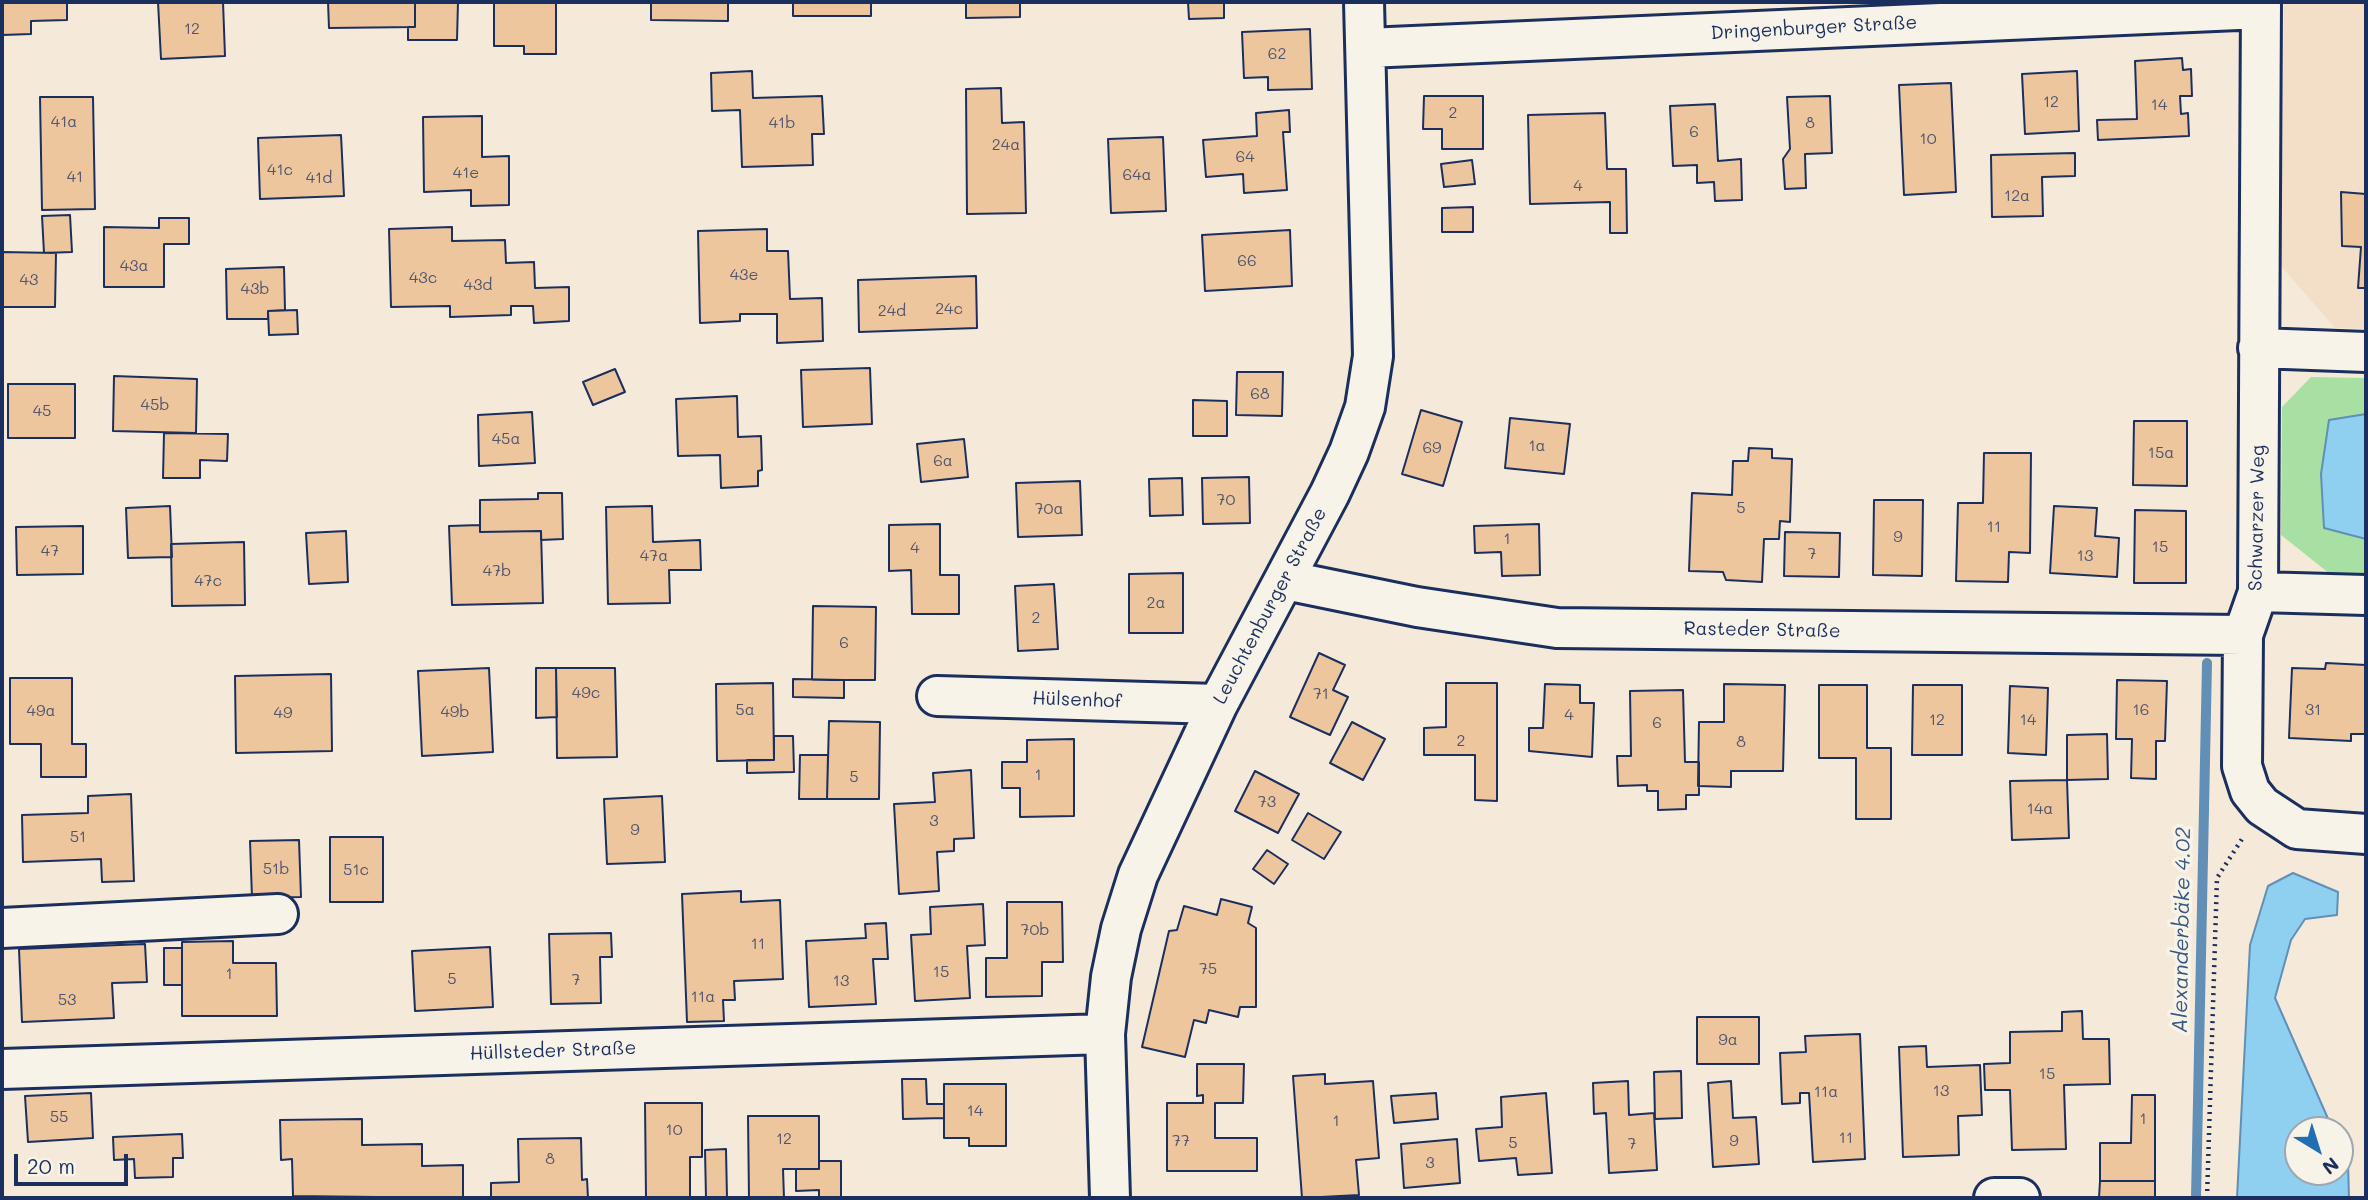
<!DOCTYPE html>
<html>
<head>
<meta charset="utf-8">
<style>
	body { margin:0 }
	#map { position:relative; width:2368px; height:1200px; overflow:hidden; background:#f5ead9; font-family:Mali,sans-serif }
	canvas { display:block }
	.frame { position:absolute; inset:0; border:4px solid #1b2f5e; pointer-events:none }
	.north { position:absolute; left:2284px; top:1116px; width:70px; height:70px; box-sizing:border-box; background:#f7f3e8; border:2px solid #9fa5b1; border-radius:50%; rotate:142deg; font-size:19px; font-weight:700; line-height:28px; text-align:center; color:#1b2f5e }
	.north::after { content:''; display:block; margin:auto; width:24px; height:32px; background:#1f6fb2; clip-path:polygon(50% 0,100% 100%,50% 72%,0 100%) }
	.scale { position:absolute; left:14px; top:1154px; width:114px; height:32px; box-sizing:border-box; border:4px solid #1b2f5e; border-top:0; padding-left:9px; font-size:21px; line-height:24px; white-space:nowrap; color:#1b2f5e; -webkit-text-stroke:5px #f7f3e8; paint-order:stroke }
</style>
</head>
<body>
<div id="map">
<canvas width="2368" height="1200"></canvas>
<div class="frame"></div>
<div class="north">N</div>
<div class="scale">20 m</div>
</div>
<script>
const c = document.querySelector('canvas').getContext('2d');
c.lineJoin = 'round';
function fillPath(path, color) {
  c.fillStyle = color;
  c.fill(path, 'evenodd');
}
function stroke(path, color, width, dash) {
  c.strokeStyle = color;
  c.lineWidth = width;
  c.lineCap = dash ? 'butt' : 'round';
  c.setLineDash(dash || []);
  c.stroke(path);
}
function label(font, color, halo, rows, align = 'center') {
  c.font = font + ' Mali,sans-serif';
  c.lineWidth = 7;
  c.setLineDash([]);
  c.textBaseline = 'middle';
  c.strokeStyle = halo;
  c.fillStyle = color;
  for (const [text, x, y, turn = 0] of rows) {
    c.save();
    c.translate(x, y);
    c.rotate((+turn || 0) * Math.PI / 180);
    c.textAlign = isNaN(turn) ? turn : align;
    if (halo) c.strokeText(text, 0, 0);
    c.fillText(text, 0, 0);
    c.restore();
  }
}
const built = new Path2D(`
	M2284,2h82v327l-31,-1 -54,-62z`);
const green = new Path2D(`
	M2311,377l55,1v197l-36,-1 -49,-39 1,-128z`);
const water = new Path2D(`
	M2366,414v125l-42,-11 -3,-54 8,-54z
	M2293,873l45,19 -1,23 -32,4 -14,21 -16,58 58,132h-35v42h42v-27l8,18 1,35h-112l13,-253 18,-59z`);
const stream = new Path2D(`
	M2196,1198l11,-535`);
const building = new Path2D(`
	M2,2h65v18l-36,1v13l-29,1z
	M158,2h65l2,54 -64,3z
	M328,2h87v25l-86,1z
	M415,2h43l-1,38h-49v-13h7z
	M494,2h62v52h-32v-8h-30z
	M651,2h77v19l-77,-1z
	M793,2h78v14h-78z
	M966,2h54v15l-54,1z
	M1188,2h36v16l-35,1z
	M1310,29l2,60 -44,1v-13l-24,1 -2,-46z
	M2182,58l1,12 8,-1 1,27h-12l1,18 7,-1 1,23 -91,4 -1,-20 40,-1 -2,-58z
	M752,71l1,27 69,-2 2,38h-12l1,31 -71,2 -2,-57 -28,1 -1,-38z
	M2077,71l2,60 -54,3 -3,-60z
	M1951,83l5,109 -52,3 -5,-110z
	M1001,88l1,35 22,-1 2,91 -59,1 -1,-125z
	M1424,96h59v53h-41v-20h-19z
	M1830,96l2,57 -27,1 1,34 -21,1 -2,-30 7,-10 -3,-52z
	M40,97h53l2,112 -53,1z
	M1715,104l3,57 23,-2 1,41 -27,1 -1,-19 -17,1v-18l-24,1 -3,-60z
	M1289,110l1,22h-7l4,58 -43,3 -1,-19 -37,3 -3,-37 54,-4 -1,-23z
	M1605,113l2,56h19l1,64h-17v-31l-80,2 -2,-89z
	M482,116v41l27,-1v49l-38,1v-16l-47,2 -1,-75z
	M341,135l3,61 -84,3 -2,-61z
	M1163,137l3,74 -55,2 -3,-74z
	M2075,153v23l-33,1 1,39 -51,1 -1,-62z
	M1472,160l3,24 -31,3 -3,-23z
	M2341,192l25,2v94h-8l3,-41 -19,-1z
	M1473,207v25h-31v-24z
	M70,215l2,37 -28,1 -2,-37z
	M159,218h30v26h-25v43h-60v-60l55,1z
	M452,227v14l53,-1 1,23 28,-1 1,26 34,-1v34l-35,2 -1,-17h-22v9l-61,2v-11l-59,1 -2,-78z
	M767,229v22h21l2,48 32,-1 1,43 -46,2v-29h-37v7l-40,2 -2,-92z
	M1290,230l2,56 -87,5 -3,-56z
	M2,252l54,1 -1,54h-53z
	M284,267l1,43 -17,1v8h-41l-1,-50z
	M976,276l1,52 -118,4 -1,-52z
	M297,310l1,24 -29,1 -1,-24z
	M870,368l2,56 -69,3 -2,-57z
	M615,369l10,23 -32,13 -10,-23z
	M1237,372h46l-1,44 -46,-1z
	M114,376l83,3 -1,54 -83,-2z
	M8,384h67v54h-67z
	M737,396l1,41 23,-1 1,34 -4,1v15l-37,2 -1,-33 -42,1 -2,-57z
	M1193,400l34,1v35h-34z
	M1421,410l41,12 -19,64 -41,-12z
	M532,412l3,51 -56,3 -1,-51z
	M1510,418l60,6 -6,50 -59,-6z
	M2134,421h53v65l-54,-1z
	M164,433l64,1 -1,27 -27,-1v18h-37z
	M964,439l4,38 -47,5 -4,-38z
	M1749,448l23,1v9l20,1 -2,63 -10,-1 -1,18h-15l-2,43 -36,-2 -3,-8 -34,-1 3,-78 40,2 1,-34h15z
	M1984,453h47l-1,100 -21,-1 -1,30 -52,-1 2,-78h25z
	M1249,477l1,46 -47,1 -1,-46z
	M1182,478l1,37 -33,1 -1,-37z
	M1080,481l2,54 -64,2 -2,-54z
	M538,493h24l1,46 -22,1v-9l-61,1v-32l58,-1z
	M1874,500h49l-1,76 -49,-1z
	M170,506l2,51 -44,1 -2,-50z
	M652,506l1,36 47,-2 1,30h-32l1,33 -62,1 -2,-97z
	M2054,506l43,2 -2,28 24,2 -2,39 -67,-4z
	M2135,510l51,1v72h-52z
	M940,524v51h19v39h-47l-1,-44 -22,1v-46z
	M1539,524l1,51 -38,1 -1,-24 -26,1 -1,-27z
	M480,525v7l61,-1 2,72 -91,2 -3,-79z
	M83,526v48l-66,1 -1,-48z
	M346,531l2,51 -39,2 -3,-51z
	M1785,532l55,1 -1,44 -55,-1z
	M244,542l1,63 -73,1 -1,-62z
	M1183,573v60h-54v-59z
	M1054,584l4,65 -40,2 -3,-65z
	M813,606l63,1 -1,73h-63z
	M1319,653l26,12 -12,25 15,7 -18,38 -40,-18z
	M2326,663l40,2v69h-15v7l-62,-3 3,-70 33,1z
	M489,668l4,84 -71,4 -4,-85z
	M536,668h20l1,49 -21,1z
	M556,668h59l2,89 -60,1z
	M331,674l1,77 -96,2 -1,-77z
	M10,678h62v66h14v33h-45v-33h-31z
	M793,679l51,1v18l-51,-1z
	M2117,680l50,1 -2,60h-9v38l-25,-1 1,-39h-16z
	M773,683l1,77 -57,1 -1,-77z
	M1446,683h51v118l-22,-1v-45h-51v-27l22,-1z
	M1545,684l35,1v18h14l-2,54 -63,-6v-23h14z
	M1724,684l61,1 -2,86h-52v16l-33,-1 1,-64h25z
	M1819,685h48v63h24v71h-35v-61h-37z
	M1913,685h49v70h-50z
	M2010,686l38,2 -2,67 -38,-2z
	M1683,690l2,72h14v33h-13v14l-28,1v-19h-11v-6l-29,1 -1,-30h14l-1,-65z
	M829,721l51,1 -1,77h-52z
	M1352,722l33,17 -22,41 -33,-17z
	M2107,734l1,45 -41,1v-45z
	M774,736h19l1,36 -47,1v-13h27z
	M1074,739v77l-54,1v-29h-18v-26h25v-22z
	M800,755h28l-1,44h-28z
	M971,770l3,68 -20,1v12l-17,1 2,39 -40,3 -5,-90 41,-2 -2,-29z
	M1255,771l44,23 -21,39 -43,-22z
	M2067,780l2,58 -57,2 -2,-59z
	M131,794l3,87 -32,1 -1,-23 -78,3 -1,-47 66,-2v-17z
	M662,796l3,66 -58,2 -3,-65z
	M1308,813l33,19 -17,27 -32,-19z
	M330,837h53v65h-53z
	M299,840l2,57 -49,1 -2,-57z
	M1267,850l21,14 -14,20 -21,-15z
	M741,891v11l39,-2 3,79 -49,2 1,19h-12l1,21 -37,1 -5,-128z
	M1221,899l31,8 -4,16 8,5v79h-16l-2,10 -29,-7 -3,13 -12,-3 -9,37 -43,-10 27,-116 8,-1 7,-24 33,9z
	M1007,902h55l1,60h-21v34l-56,1v-39h21z
	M983,904l2,41 -18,1 3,52 -55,3 -4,-66 20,-1 -1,-27z
	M886,923l2,36h-15l3,45 -67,3 -3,-66 60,-3 -1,-14z
	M611,933l1,24h-12l1,46 -50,1 -2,-70z
	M233,941v22h43l1,53h-95v-74z
	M145,944l2,38 -35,1 2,35 -92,4 -3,-73z
	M490,947l3,60 -78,4 -3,-60z
	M164,948h18v37h-18z
	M2082,1011l1,28h26l1,45 -46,1 2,64 -54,1 -2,-60h-25l-1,-26 26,-1v-31l52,-1v-19z
	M1697,1017h62v47h-62z
	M1860,1034l5,125 -52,3 -4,-69h-9v10l-18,1 -2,-51 26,-1 -1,-16z
	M1926,1046l1,21 53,-2 2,50 -24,1 1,39 -56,2 -4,-110z
	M1197,1064h47l-1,39h-28v35h42v33h-90v-68h36v-8l-6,1z
	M1681,1071l1,47 -27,1 -1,-47z
	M1325,1074v10l48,-3 6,77 -23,2 3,35 -57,3 -9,-122z
	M902,1079h24l1,25h17v14l-41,1z
	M1628,1081l1,34 25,-2 3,57 -48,3 -3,-60 -12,1 -1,-31z
	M1731,1081l2,37 23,-1 3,47 -46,3 -5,-84z
	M944,1084h62v62h-37v-8h-25z
	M91,1093l2,45 -65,4 -3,-46z
	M1436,1093l2,26 -44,4 -3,-27z
	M1546,1093l6,80 -34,2 -2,-17 -37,3 -3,-32 26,-2 -1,-30z
	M2132,1095h23v86h-55v-38h31z
	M645,1103h57v54h-12v41h-44z
	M748,1116h71v53h-36l1,29h-35z
	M362,1119v26l60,-1v22l41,-1v33l-170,-2 -1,-37 -11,1 -1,-40z
	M182,1134l1,24h-10v19l-38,1 -1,-19 -20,1 -1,-23z
	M581,1138l1,42 5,-1 1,19h-97v-15l28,-1 -1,-43z
	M1457,1139l3,44 -56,5 -3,-44z
	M726,1149l1,49h-21l-1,-48z
	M819,1161h22v37h-22v-8l-23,1v-22h23z
	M2100,1181h55v17h-56z`);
const path = new Path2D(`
	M2207,1198l10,-320 25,-39`);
const minor = new Path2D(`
	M2261,2l-3,590 -15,43 -1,131 8,25 12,15 35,23 69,5
	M1367,48l894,-39
	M2258,348l108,4
	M1285,580l132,27 140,21 686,7
	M2258,592l108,3
	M937,696l281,8
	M2,928l276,-14
	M2,1069l1103,-35
	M1110,1198l-5,-164 6,-57 10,-48 17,-54 80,-171 112,-211 19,-41 16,-45 8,-51 -9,-354
	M1994,1198h26`);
const numberNames = [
	["12",192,29],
	["62",1277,54],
	["12",2051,102],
	["14",2159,105],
	["2",1453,113],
	["41a",64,122],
	["41b",782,123],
	["8",1810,123],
	["6",1694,132],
	["10",1928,139],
	["24a",1006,145],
	["64",1245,157],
	["41c",280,170],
	["41e",466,173],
	["64a",1137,175],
	["41",75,177],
	["41d",319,178],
	["4",1578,186],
	["12a",2017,196],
	["66",1247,261],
	["43a",134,266],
	["43e",744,275],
	["43c",423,278],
	["43",29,280],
	["43d",478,285],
	["43b",255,289],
	["24c",949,309],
	["24d",892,311],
	["68",1260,394],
	["45b",155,405],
	["45",42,411],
	["45a",506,439],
	["1a",1537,446],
	["69",1432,448],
	["15a",2161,453],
	["6a",943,461],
	["70",1226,500],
	["5",1741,508],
	["70a",1049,509],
	["11",1994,527],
	["9",1898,537],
	["1",1507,539],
	["15",2160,547],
	["4",915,548],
	["47",50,551],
	["7",1812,554],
	["47a",654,556],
	["13",2085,556],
	["47b",497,571],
	["47c",208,581],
	["2a",1156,603],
	["2",1036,618],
	["6",844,643],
	["49c",586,693],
	["71",1321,694],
	["5a",745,710],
	["16",2141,710],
	["31",2313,710],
	["49a",41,711],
	["49b",455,712],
	["49",283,713],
	["4",1569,715],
	["12",1937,720],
	["14",2028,720],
	["6",1657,723],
	["2",1461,741],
	["8",1741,742],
	["1",1038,775],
	["5",854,777],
	["73",1267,802],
	["14a",2040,809],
	["3",934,821],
	["9",635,830],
	["51",78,837],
	["51b",276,869],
	["51c",356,870],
	["70b",1035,930],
	["11",758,944],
	["75",1208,969],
	["15",941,972],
	["1",229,974],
	["5",452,979],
	["7",576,980],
	["13",841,981],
	["11a",703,997],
	["53",67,1000],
	["9a",1728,1040],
	["15",2047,1074],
	["13",1941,1091],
	["11a",1826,1092],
	["14",975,1111],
	["55",59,1117],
	["1",2143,1119],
	["1",1336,1121],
	["10",674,1130],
	["11",1846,1138],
	["12",784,1139],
	["77",1181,1141],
	["9",1734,1141],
	["5",1513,1143],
	["7",1632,1144],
	["8",550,1159],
	["3",1430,1163]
];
const streetNames = [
	["Dringenburger Straße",1814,28,-3],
	["Schwarzer Weg",2257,518,-89],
	["Leuchtenburger Straße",1270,606,-62],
	["Rasteder Straße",1762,630,1],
	["Hülsenhof",1077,700,2],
	["Hüllsteder Straße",553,1051,-2]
];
const waterNames = [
	["Alexanderbäke 4.02",2182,930,-89]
];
fillPath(built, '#f3dfc7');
fillPath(green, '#a8e0a4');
fillPath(water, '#8fcff0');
stroke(water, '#618fb6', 2);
stroke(stream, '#618fb6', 10);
fillPath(building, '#eec69e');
stroke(building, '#1b2f5e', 2);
stroke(minor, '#1b2f5e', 44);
stroke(path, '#1b2f5e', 4.5, [2, 5]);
stroke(minor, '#f7f3e8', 38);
label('16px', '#50556e', null, numberNames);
label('19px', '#1b2f5e', '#f7f3e8', streetNames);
label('italic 21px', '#385782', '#f7f3e8', waterNames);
</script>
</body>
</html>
